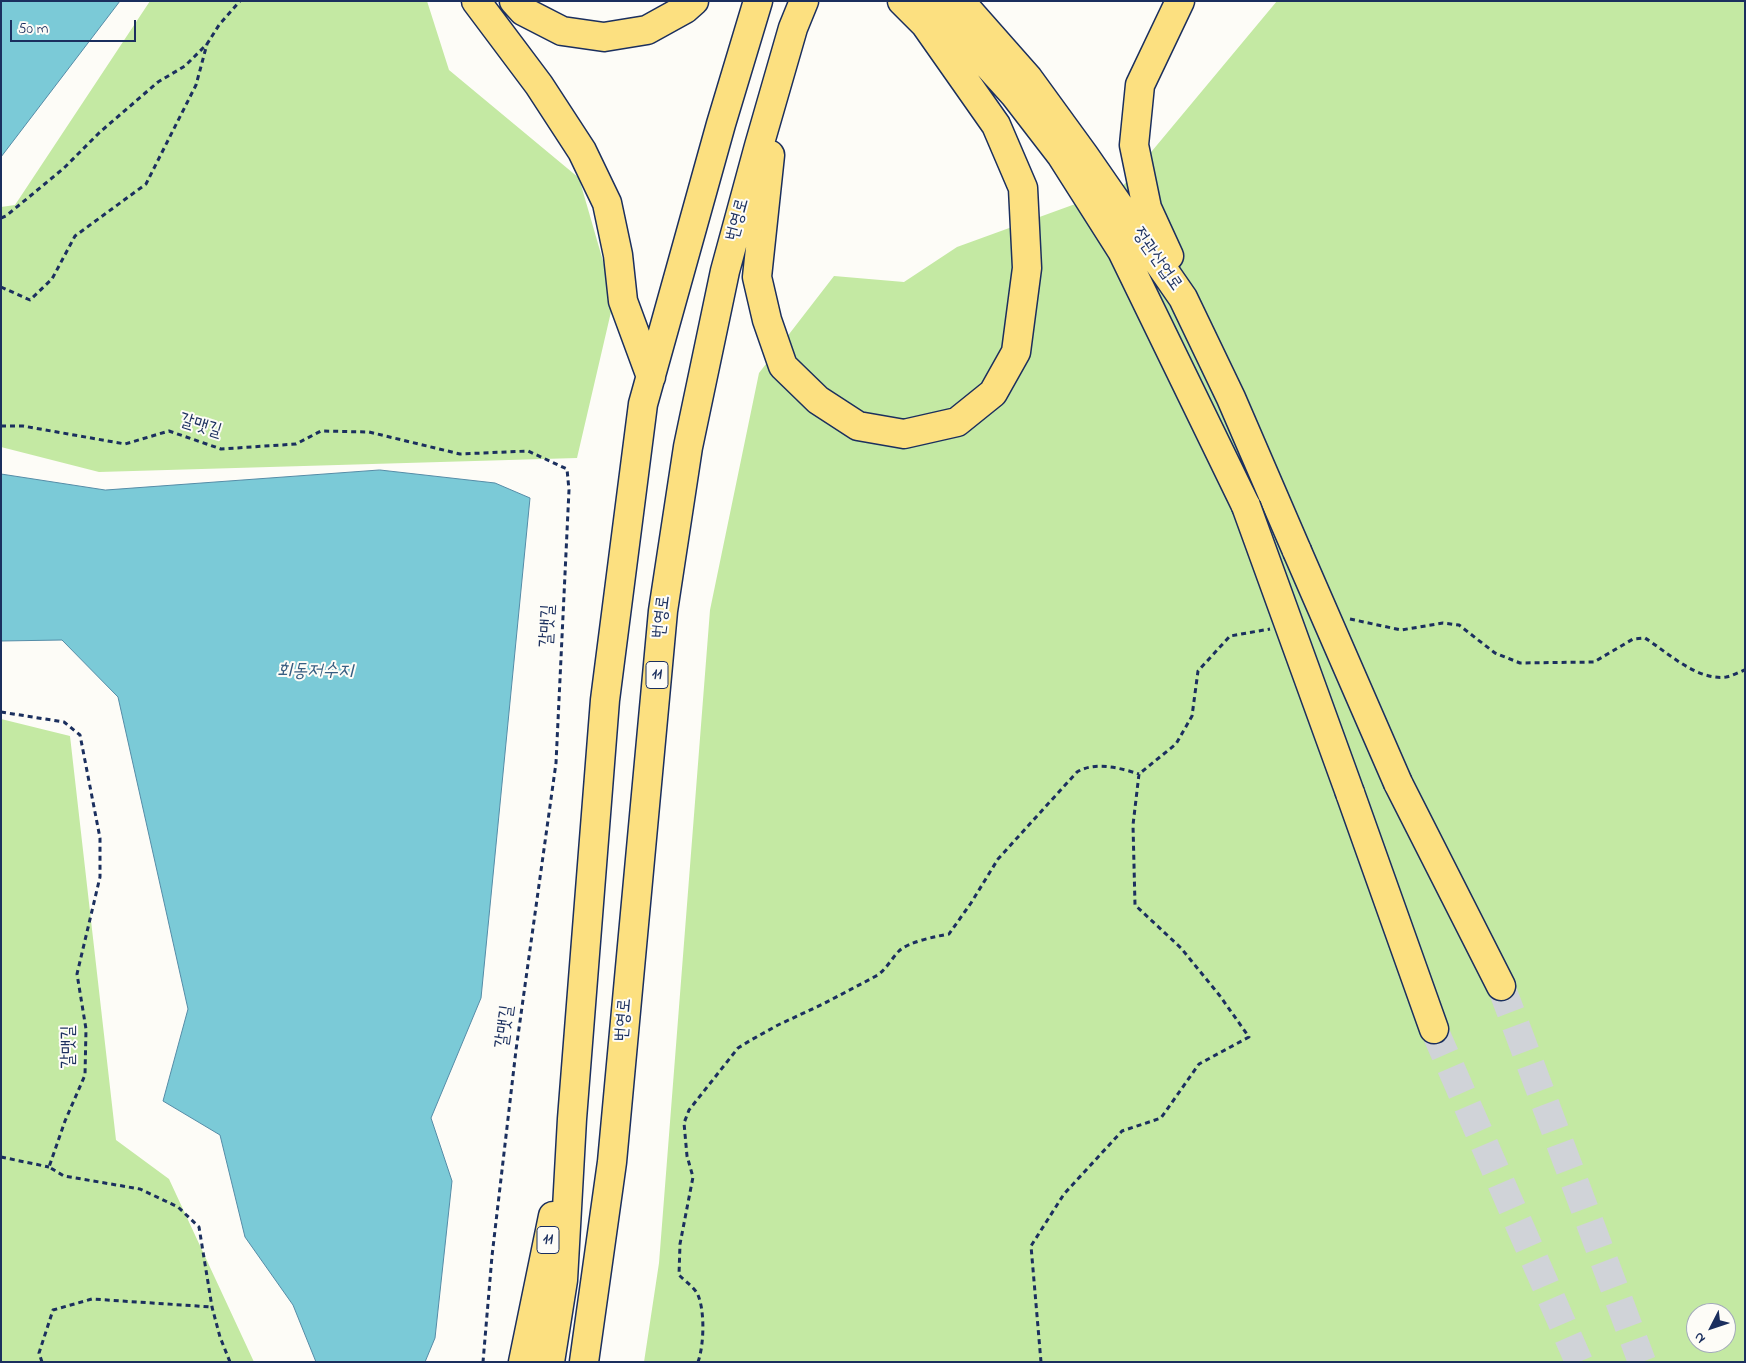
<!DOCTYPE html>
<html>
<head>
<meta charset="utf-8">
<style>
	body { margin:0 }
	#map { position:relative; width:1746px; height:1363px; overflow:hidden; background:#fdfcf7; font-family:"Indie Flower",sans-serif }
	canvas { display:block }
	.frame { position:absolute; inset:0; border:2px solid #1b2f5e; pointer-events:none }
	.north { position:absolute; left:1686px; top:1303px; width:50px; height:50px; box-sizing:border-box; background:#fdfcf7; border:1px solid #a3aaba; border-radius:50%; rotate:229deg; font-size:14px; font-weight:700; line-height:20px; text-align:center; color:#1b2f5e }
	.north::after { content:''; display:block; margin:auto; width:18px; height:22px; background:#1b2f5e; clip-path:polygon(50% 0,100% 100%,50% 72%,0 100%) }
	.scale { position:absolute; left:10px; top:20px; width:126px; height:22px; box-sizing:border-box; border:2px solid #1b2f5e; border-top:0; padding-left:6px; font-size:15px; line-height:18px; white-space:nowrap; color:#1b2f5e; -webkit-text-stroke:4px #fdfcf7; paint-order:stroke }
</style>
</head>
<body>
<div id="map">
<canvas width="1746" height="1363"></canvas>
<div class="frame"></div>
<div class="north">N</div>
<div class="scale">50 m</div>
</div>
<script>
const c = document.querySelector('canvas').getContext('2d');
c.lineJoin = 'round';
function fillPath(path, color) {
  c.fillStyle = color;
  c.fill(path, 'evenodd');
}
function stroke(path, color, width, dash) {
  c.strokeStyle = color;
  c.lineWidth = width;
  c.lineCap = dash ? 'butt' : 'round';
  c.setLineDash(dash || []);
  c.stroke(path);
}
function label(font, color, halo, rows, align = 'center') {
  c.font = font + ' "Indie Flower","Poor Story",sans-serif';
  c.lineWidth = 4;
  c.setLineDash([]);
  c.textBaseline = 'middle';
  c.strokeStyle = halo;
  c.fillStyle = color;
  for (const [text, x, y, turn = 0] of rows) {
    c.save();
    c.translate(x, y);
    c.rotate((+turn || 0) * Math.PI / 180);
    c.textAlign = isNaN(turn) ? turn : align;
    if (halo) c.strokeText(text, 0, 0);
    c.fillText(text, 0, 0);
    c.restore();
  }
}
const green = new Path2D(`
	M150,1h277l22,69 130,108 35,121 -37,159 -478,14 -98,-25v-240l14,-2z
	M1277,1h468v1361h-1101l15,-99 51,-653 49,-237 75,-97 70,6 53,-35 165,-60zM1696,1313h30v30h-30z
	M1,719l69,17 46,404 53,39 85,183h-253z`);
const water = new Path2D(`
	M1,1h119l-119,156z
	M380,470l115,13 35,15 -49,500 -50,120 21,63 -17,157 -10,24h-109l-23,-57 -48,-68 -25,-102 -57,-34 25,-92 -70,-312 -56,-57 -61,1v-167l104,16z`);
const trunkTunnel = new Path2D(`
	M1501,986l141,376
	M1434,1029l145,333`);
const path = new Path2D(`
	M1,218l5,-2 58,-48 36,-36 58,-50 27,-16 22,-22 12,-19 21,-24
	M1,287l29,13 22,-21 23,-43 71,-52 50,-99 11,-41
	M1,426h22l102,18 44,-13 52,18 75,-5 25,-13 48,1 91,22 68,-3 39,18 2,21 -13,273 -40,287 -24,206 -9,106
	M1350,619l51,11 42,-7 16,2 36,28 25,10 74,-1 39,-23 12,-1c22,14 52,43 81,39 6,-1 13,-5 19,-7
	M1,712l63,10 16,13 20,103v39l-23,97 9,55 -1,46 -20,46 -16,46 15,9 76,13 38,18 21,20 13,80 8,30 10,25
	M1,1157l48,10
	M42,1362l-3,-9 14,-43 39,-11 120,8
	M698,1362c6,-17 7,-50 0,-67 -3,-7 -13,-14 -19,-20l1,-31 13,-67 -6,-21 -3,-33 5,-13 49,-62 13,-8 27,-15 45,-21 55,-29c9,-7 14,-17 21,-24 9,-9 38,-15 50,-17l22,-31 27,-44 79,-87c18,-11 43,-4 62,2
	M1041,1362l-10,-116 33,-52 58,-63 39,-13 38,-54 50,-27 -29,-41 -39,-48 -46,-43 -2,-80 6,-51 37,-30 16,-28 6,-45 32,-35 40,-7`);
const trunk = new Path2D(`
	M476,1l63,84 43,66 25,52 11,52 5,46 28,76
	M514,1l9,10 39,20 42,6 43,-7 38,-21 9,-8
	M930,1l84,93 47,61 61,96 124,255
	M960,1l68,77 56,77 99,143 48,100 66,153
	M770,155l-13,122 10,43 16,46 35,34 40,26 46,8 53,-12 36,-29 23,-41 11,-84 -4,-80 -27,-63 -71,-101 -23,-23
	M1169,256l-22,-48 -13,-63 6,-60 40,-84
	M1398,783l103,203
	M1350,793l84,236
	M523,1362l30,-146
	M550,1362l13,-82 9,-161 33,-419 38,-296 78,-280 37,-123
	M584,1362l28,-200 51,-551 25,-164 37,-176 34,-125 34,-118 11,-27`);
const trunkBridge = new Path2D(`
	M1246,506l104,287
	M1297,551l101,232`);
const shields = [
	[657,675,22],
	[548,1240,22]
];
const shieldNames = [
	["11",657,675],
	["11",548,1240]
];
const streetNames = [
	["번영로",739,220,-75],
	["정관산업로",1156,260,55],
	["갈맷길",200,427,17],
	["번영로",663,617,-83],
	["갈맷길",549,626,-87],
	["번영로",625,1020,-85],
	["갈맷길",506,1027,-82],
	["갈맷길",70,1047,-90]
];
const waterNames = [
	["회동저수지",315,673]
];
fillPath(green, '#c4e9a3');
fillPath(water, '#7bcad7');
stroke(water, '#558ca7', 1);
stroke(trunkTunnel, '#d0d3d8', 28, [28, 14]);
stroke(trunk, '#1b2f5e', 31);
stroke(path, '#1b2f5e', 3, [5, 4]);
stroke(trunk, '#fce080', 28);
stroke(trunkBridge, '#1b2f5e', 31, []);
stroke(trunkBridge, '#fce080', 28);
for (const [x, y, w] of shields) {
  const box = new Path2D();
  box.roundRect(x - w / 2, y - 13.5, w, 27, 4);
  c.fillStyle = '#fdfcf7';
  c.fill(box);
  stroke(box, '#1b2f5e', 1);
}
label('bold 16px', '#1b2f5e', null, shieldNames);
label('18px', '#1b2f5e', '#fdfcf7', streetNames);
label('italic 19px', '#385e82', '#fdfcf7', waterNames);
</script>
</body>
</html>
